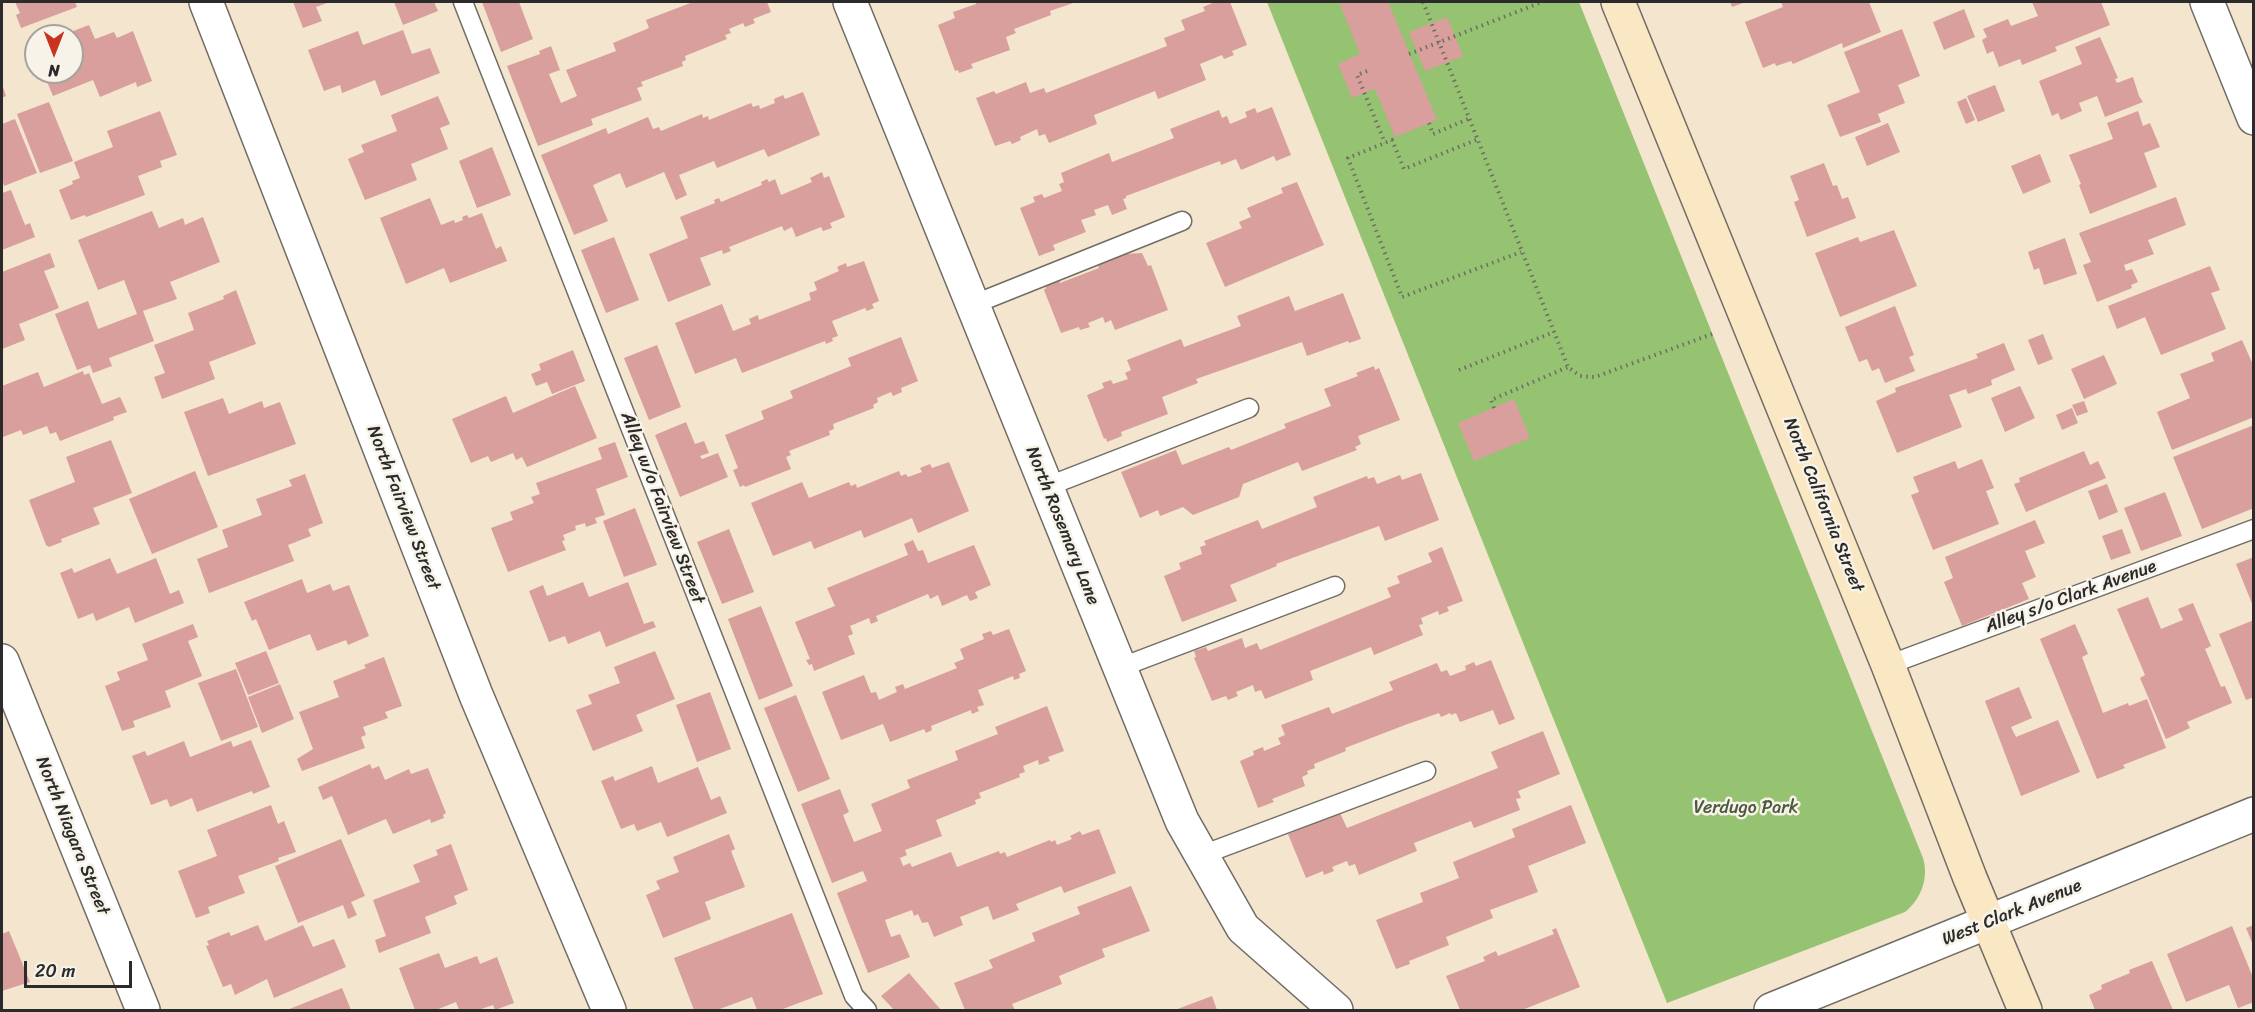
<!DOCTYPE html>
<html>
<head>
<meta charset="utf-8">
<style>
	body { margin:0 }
	#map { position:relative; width:2255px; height:1012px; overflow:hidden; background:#f4e5ce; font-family:Sriracha,sans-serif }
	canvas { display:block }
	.frame { position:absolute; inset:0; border:3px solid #2b2b2b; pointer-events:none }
	.north { position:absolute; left:24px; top:24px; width:60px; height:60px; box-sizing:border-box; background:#f7f3e8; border:2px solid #a5a39c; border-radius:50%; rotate:180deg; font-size:16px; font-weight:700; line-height:24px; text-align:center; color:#2b2b2b }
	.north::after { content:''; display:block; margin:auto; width:21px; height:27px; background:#c8321e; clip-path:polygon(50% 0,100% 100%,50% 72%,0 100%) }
	.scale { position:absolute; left:24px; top:961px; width:108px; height:27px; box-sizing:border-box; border:3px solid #2b2b2b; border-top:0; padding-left:8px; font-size:18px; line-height:21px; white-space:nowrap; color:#2b2b2b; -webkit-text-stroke:4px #f7f3e8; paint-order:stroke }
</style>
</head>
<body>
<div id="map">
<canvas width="2255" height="1012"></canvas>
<div class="frame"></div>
<div class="north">N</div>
<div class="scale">20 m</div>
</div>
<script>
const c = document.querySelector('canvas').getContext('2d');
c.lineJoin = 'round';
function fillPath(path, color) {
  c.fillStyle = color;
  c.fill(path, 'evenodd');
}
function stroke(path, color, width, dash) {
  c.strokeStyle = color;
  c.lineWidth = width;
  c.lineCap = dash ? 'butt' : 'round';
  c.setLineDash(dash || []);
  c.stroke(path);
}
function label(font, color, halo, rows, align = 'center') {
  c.font = font + ' Sriracha,sans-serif';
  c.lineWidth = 5;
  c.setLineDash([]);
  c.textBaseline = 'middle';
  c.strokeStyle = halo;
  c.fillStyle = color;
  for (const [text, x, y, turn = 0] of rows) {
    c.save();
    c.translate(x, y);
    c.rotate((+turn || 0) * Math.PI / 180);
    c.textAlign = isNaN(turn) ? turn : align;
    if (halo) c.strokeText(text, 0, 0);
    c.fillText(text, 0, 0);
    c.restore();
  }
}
const green = new Path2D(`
	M1267,2h312l344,856c6,20 -2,41 -18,54l-238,91z`);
const building = new Path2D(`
	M15,2h60l2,5 -56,21 -5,-13 4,-2z
	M293,2h37l-14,5 6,14 -19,7z
	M394,2h40l4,9 -35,14z
	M482,2h37l14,37 -32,13z
	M693,2h74l4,10 -18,7 2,4 -10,4 -2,-4 -14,6 2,4 -6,2 2,4 -42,17 1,4 -4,2 1,4 -42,16 2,4 -6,2 5,12 -51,19 2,6 -55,21 -31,-80 33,-12 -1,-3 12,-5 9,24 -11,4 12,29 16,-7 -11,-26 50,-19 -3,-8 36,-15 -3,-8z
	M976,2h100l-26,9 1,4 -37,14 2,4 -10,4 4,13 -39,14 2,4 -14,5 -1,-3 -3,1 -17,-46 17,-7 -2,-6 23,-8z
	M1215,2h15l17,43 -15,6 2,4 -10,4 -2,-4 -22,9 6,16 -48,19 -3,-8 -61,24 3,9 -48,19 -4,-9 -6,2 -2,-7 -17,8 1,3 -9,4 -2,-3 -15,5 -19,-48 18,-7 2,3 30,-12 4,11 14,-5 2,5 121,-47 -3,-8 21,-8 -4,-10 24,-9 -2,-4z
	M1339,2h49l49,118 -42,17 -20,-48 -23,9 -14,-34 22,-10z
	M1730,2h16l-14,5z
	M1781,2h88l12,30 -38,16 -1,-5 -49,21 -2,-3 -15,5 -1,-3 -12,5 -18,-46 38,-15z
	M2032,2h69l9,23 -55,22 2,4 -35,14 -2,-6 -21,8 -6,-16 -6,3 -5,-14 5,-3 -4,-8 25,-10 3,7 27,-10z
	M1964,9l11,28 -31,13 -11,-28z
	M1447,17l16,39 -38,15 -16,-39z
	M89,25l6,14 19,-7 3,6 16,-7 19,50 -15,6 -1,-5 -36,15 -7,-17 -40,16 -10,-24h29v-36h-12z
	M1902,29l18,47 -22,9 7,18 -27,11 3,8 -41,15 -13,-32 33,-13 -16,-40z
	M403,30l9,24 18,-6 10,25 -59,23 -6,-16 -33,13 -2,-8 -16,6 -16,-41 50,-19 5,14z
	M2100,37l18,41 -3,1 2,4 16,-6 6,19 4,6 -38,15 -8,-21 -18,7 3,8 -21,9 -3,-7 -6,3 -13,-35 43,-17 -7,-17z
	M36,45v16h-2l-5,-13z
	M2,84l4,12 -4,2z
	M1995,85l10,26 -27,11 -11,-26z
	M803,92l17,43 -52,22 -4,-8 -47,19 -3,-7 -35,14 8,20 -11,5 -12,-28 -38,16 -6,-15 -27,12 15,36 -34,14 -33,-80 65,-27 2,6 40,-17 5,12 6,-2 2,4 41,-17 1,4 5,-2 1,4 42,-17 2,4 6,-2 1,4 15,-6 -1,-4 9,-4 2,4z
	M438,96l12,28 -10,4 8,21 -37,15 6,16 -52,20 -17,-41 16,-7 -3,-7 36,-14 -6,-16z
	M1966,98l9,22 -9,4 -9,-22z
	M49,102l24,59 -33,12 -23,-59z
	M1272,107l19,48 -15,6 -2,-5 -33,14 -5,-11 -15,6 -1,-4 -94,35v2l-3,1 4,10 -15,6 -4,-10 -14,5 2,5 -15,5 5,12 -33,13 2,5 -16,6 -19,-48 15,-6 -2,-5 9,-3 2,4 18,-7 -3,-7 5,-2 -3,-9 48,-20 3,9 62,-24 -4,-9 49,-19 3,8 5,-2 3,8 17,-7 -2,-5 10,-4 2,5z
	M160,111l17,44 -17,6 2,6 -24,9 7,19 -59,22 -1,-2 -14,5 -12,-30 14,-6 -1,-3 8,-3 -6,-16 39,-15 -6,-16z
	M2138,111l5,15 7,-3 10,24 -16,6 13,34 -67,27 -11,-29 2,-1 -12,-29 44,-16 -6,-16z
	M15,119l22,54 -33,13 -2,-8v-54z
	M1888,123l12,29 -33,14 -12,-29z
	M492,147l19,48 -34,13 -18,-47z
	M2040,154l11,28 -28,12 -12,-28z
	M1824,163l9,23 4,-1 5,14 6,-2 8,21 -49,19 -13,-35 5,-2 -9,-24z
	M822,172l2,6 5,-2 16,41 -15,6 2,5 -9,3 -2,-4 -25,10 -4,-10 -8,4 -2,-5 -53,21 2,4 -8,3 -1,-4 -22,8 11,27 -43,17 -19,-48 39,-16 -8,-21 35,-14 -1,-3 5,-2 2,4 41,-17 -1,-3 6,-3 2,3 6,-3 6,16 31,-13 -2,-4z
	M1297,182l27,63 -99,42 -19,-44 36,-15 -3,-6 12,-5 -4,-9 36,-15 -2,-5z
	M11,190l14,35 5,-2 5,14 -33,13v-57z
	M2176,197l10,28 -38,15 6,14 -30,11 2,6 6,-2 6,13 -7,3 1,3 -35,14 -14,-37 8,-3 -12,-29z
	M430,198l11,27 13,-5 1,3 8,-3 -1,-3 5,-2 2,3 13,-5 14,36 5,-3 6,15 -57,22 -6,-15 -38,16 -26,-66z
	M152,211l7,17 24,-10 2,7 18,-8 17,45 -50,20 7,17 -34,12 11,30 -45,17 3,8 -19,7 -3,-8 -13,5 -22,-56 33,-13 10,28 39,-15 -13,-34 -26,10 -20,-50z
	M1894,230l23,56 -77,31 -25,-64 43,-16 2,5z
	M614,237l25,63 -33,13 -25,-63z
	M2065,238l12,36 -33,11 -5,-17 -5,2 -6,-18z
	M50,253l5,14 -11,4 15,37 -40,16 6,16 -23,9v-77z
	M1142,253l6,13 3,-1 17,45 -53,20 -4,-10 -6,3 -2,-6 -15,6 2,4 -10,3 -1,-3 -18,6 -17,-43 2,-2 -1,-4 14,-5 1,4 39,-15 -4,-8 14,-5z
	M864,261l15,40 -7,3 2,4 -7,3 -2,-3 -33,13 6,15 -6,2 1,3 -7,3 -1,-3 -83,32 -6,-15 -41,16 -20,-51 47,-19 11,27 18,-7 -2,-5 9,-4 1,5 52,-20 -2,-7 8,-3 -3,-8 25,-11 -2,-4 9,-4 1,4z
	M2210,266l10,24 -9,3 15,36 -65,26 -16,-38 -28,12 -9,-23z
	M236,290l20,54 -47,18 6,17 -53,20 -8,-22 11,-4 -11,-28 40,-15 -6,-17 36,-14 -1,-3z
	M1343,293l18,46 -12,4 -1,-2 -41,15 -5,-14 -106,37 2,4 -36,14 6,17 -47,18 1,4 -15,6 -1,-4 -2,1 -17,-44 17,-7 -2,-5 9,-3 2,4 15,-5 -3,-6 6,-3 -4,-10 54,-21 3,8 57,-21 -4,-10 52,-20 6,15z
	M1895,306l19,49 -5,2 6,14 -30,12 -6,-15 -7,3 -5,-12 -8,3 -14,-35z
	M2043,334l10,25 -15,6 -10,-25z
	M901,337l17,44 -17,7 1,4 -9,4 -2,-4 -14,6 1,4 -5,3 1,3 -41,16 1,5 -5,2 1,4 -41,16 2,4 -5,2 5,12 -46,18 -1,-2 -4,2 -7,-17 5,-2 -13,-33 39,-16 -3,-8 32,-13 -3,-7 61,-25 -3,-8z
	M2242,340l12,27v50l-82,33 -15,-38 33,-14 -10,-24 34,-13 -3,-8z
	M2004,343l11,27 -24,10 1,5 -24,9 -2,-5 -17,6 13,32 -65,26 -21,-52 20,-9 -1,-4 83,-30 -2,-4z
	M657,345l24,62 -32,13 -25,-62z
	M573,350l12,31 -33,13 -5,-12 -11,4 -5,-12 10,-4 -2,-6z
	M2104,355l13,29 -33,15 -13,-30z
	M1374,366l1,4 4,-2 21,52 -42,16 3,8 -6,3 2,3 -55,21 -4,-9 -55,22 -4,13 -46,18 -10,-8 -23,9 -2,-6 -18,8 -19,-46 55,-22 6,15 47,-18 2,3 55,-22 -2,-4 47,-18 -7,-17 34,-13 -2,-3z
	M83,371l1,4 5,-2 13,31 18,-7 7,15 -14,5 1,3 -54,21 -4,-9 -6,2 -3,-8 -24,9 -2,-5 -18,7 -1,-51 36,-14 6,15z
	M575,386l22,52 -70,29 -5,-10 -6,3 -3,-7 -22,9 -3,-6 -17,7 -19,-44 54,-23 7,17z
	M2020,386l15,32 -30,14 -14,-34z
	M223,398l6,16 33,-13 2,7 16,-6 16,42 -88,32 -24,-64z
	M1514,399l16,39 -56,23 -16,-38z
	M2084,401l4,11 -11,4 -5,-11z
	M2072,408l6,15 -16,7 -6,-15z
	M686,422l9,22 9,-3 5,12 -9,3 2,3 16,-6 10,24 -48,20 -25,-62z
	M2254,425v83l-52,21 -29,-72z
	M111,440l21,53 -39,15 7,16 -39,15 1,3 -13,5 -3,-2 -17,-45 46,-18 -9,-25z
	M615,442l13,35 -32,12 9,26 -10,3 2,5 -11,4 -1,-4 -10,3 1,4 -13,5 2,5 -3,1 4,9 -58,22 -17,-44 22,-8 -3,-8 24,-9 -3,-6 9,-3 -4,-11 66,-24 -4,-11z
	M2084,451l6,14 8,-4 8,17 -80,34 -12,-28 6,-2 -1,-4z
	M1982,459l12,29 -8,3 13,33 -66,26 -22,-55 8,-3 -6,-15 42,-16 3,8z
	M949,462l20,49 -51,22 -6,-15 -48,20 -3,-8 -47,19 -3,-8 -38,15 -22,-53 51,-21 7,16 40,-16 2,4 5,-2 1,4 42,-17 2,5 5,-2 2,3 14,-5 -2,-4 10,-4 2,4z
	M195,471l23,56 -66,27 -23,-55z
	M1421,473l18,47 -54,21 -6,-15 -103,38 1,2 -47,19 7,16 -55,21 -18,-46 17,-7 -2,-6 23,-9 -2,-7 6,-2 -2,-4 54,-21 4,9 55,-22 -4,-10 54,-21 1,3 6,-2 3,7 23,-9 2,5z
	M305,474l18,49 -15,6 3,7 -23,9 6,16 -85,32 -12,-34 31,-12 -6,-17 40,-15 -6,-16 36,-13 -3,-6z
	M2107,484l11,28 -19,8 -11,-29z
	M2165,492l17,44 -41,15 -17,-43z
	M635,508l22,57 -33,12 -21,-56z
	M2035,520l10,23 -20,8 11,26 -14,6 7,16 -67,27 -18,-44 9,-4 -8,-21z
	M729,529l25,63 -32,12 -25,-62z
	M2122,529l9,24 -20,7 -9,-24z
	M913,540l5,11 5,-1 5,13 46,-18 17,40 -16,7 3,6 -8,3 -3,-6 -25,11 -4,-11 -8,4 -2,-5 -52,22 2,5 -7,3 -2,-6 -19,8 3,8 -5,2 7,18 -41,17 -2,-7 -3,1 -3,-5 4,-1 -15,-37 40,-16 -8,-18 81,-33 -4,-11z
	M1442,547l21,54 -16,6 2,4 -10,4 -1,-4 -17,7 2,6 -4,1 4,10 -49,20 -3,-8 -61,24 3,9 -48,19 -4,-9 -6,2 -2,-7 -17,7 2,4 -10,4 -2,-4 -14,5 -18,-43 2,-1 -2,-6 12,-4 2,4 34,-13 3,10 12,-5 3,7 131,-53 -4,-9 13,-5 -3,-7 35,-14 -4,-9z
	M2254,557v49h-1l-17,-42z
	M110,558l7,16 39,-16 14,36 9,-4 5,13 -49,20 -6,-16 -33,14 -3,-8 -15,6 -18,-46 12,-5 2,5z
	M302,579l5,14 23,-9 3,7 16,-6 20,51 -21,9 -2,-5 -29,11 -7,-17 -41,16 -13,-31 -4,2 -8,-19z
	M583,582l6,15 39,-15 16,42 9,-3 3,6 -50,20 -6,-16 -32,13 -3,-8 -16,6 -20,-51 14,-6 4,11z
	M2148,597l13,32 22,-9 -5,-11 15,-6 18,43 -6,3 16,38 4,-1 7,17 -45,19 3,6 -24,11 -26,-61 5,-3 -28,-66z
	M761,606l32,80 -34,14 -31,-81z
	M2254,620v77l-8,3 -27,-66z
	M193,624l5,13 -10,4 14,35 -37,15 6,16 -38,14 2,6 -13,4 -17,-45 15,-6 -3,-8 31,-12 -6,-16z
	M2075,624l13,30 -6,3 21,56 25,-10 1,3 18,-7 19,49 -43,17 2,3 -28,11 -57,-140z
	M1009,629l17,42 -7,3 1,4 -6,2 -1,-4 -35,14 6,15 -7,2 2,4 -7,3 -1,-4 -40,16 1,4 -6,3 -2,-4 -34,13 -7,-18 -42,16 -19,-48 42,-17 7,18 5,-1 3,8 18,-8 -2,-5 8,-3 2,5 52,-21 -3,-5 10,-4 -4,-10 24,-10 -2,-5 9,-3 2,4z
	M266,651l13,32 -31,12 -13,-32z
	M655,651l20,48 -39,16 7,16 -50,20 -17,-41 16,-6 -4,-9 32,-12 -6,-16z
	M384,657l18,49 -17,6 3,6 -25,9 3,8 -5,2 4,11 -63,23 -5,-12 16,-10 -14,-37 40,-15 -6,-16 33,-13 -2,-3z
	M1491,660l24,59 -16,6 -6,-15 -33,12 -4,-9 -5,2 -1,-2 -9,4 -2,-4 -34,12 -60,23 1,3 -32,13 1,4 -8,3 1,3 -6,3 3,9 -33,13 2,3 -16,6 -18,-47 14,-6 -1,-4 10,-4 1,4 17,-7 -3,-6 7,-3 -4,-10 48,-18 3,7 61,-24 -4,-8 48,-19 4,9 6,-2 3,6 16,-6 -1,-4 9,-4 2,4z
	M236,669l22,58 -37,14 -23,-58z
	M280,684l14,35 -32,14 -14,-36z
	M2019,687l13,31 -21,9 5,10 42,-17 22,52 -59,24 -36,-95z
	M710,692l21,57 -34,13 -21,-57z
	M796,695l34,84 -32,13 -34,-84z
	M1047,706l17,45 -16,6 2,4 -11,4 -1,-5 -15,6 2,6 -6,2 1,3 -41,16 2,5 -6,2 1,4 -40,16 6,16 -37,14 2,5 -7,3 3,8 7,-3 2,4 39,-15 6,15 42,-16 1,3 5,-2 2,5 43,-17 1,2 4,-2 2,5 15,-6 -2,-3 10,-5 2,4 17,-6 17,44 -52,20 -3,-7 -45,18 3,6 -26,10 -5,-14 -28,11 3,8 -29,12 -6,-15 -6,1 -4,-9 -4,2 -2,-6 -27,10 6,17 9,-3 10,23 -42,16 -31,-80 30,-12 -4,-10 -31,12 -31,-79 39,-15 9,23 -6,3 11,27 28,-11 -11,-27 39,-16 -3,-8 51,-20 -3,-9 43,-17 -3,-7z
	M1543,731l17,43 -42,17 3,7 -5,1 4,11 -46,18 -3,-7 -57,22 3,8 -58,24 -4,-11 -6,2 -2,-5 -15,6 2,4 -10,4 -1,-4 -17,7 -18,-44 52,-21 7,15 151,-60 -7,-16z
	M251,740l19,47 -17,7 -1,-3 -55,21 -5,-14 -22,9 -3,-8 -16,6 -19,-49 13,-5 2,5 37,-15 6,16 41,-16 2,6z
	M370,764l2,5 7,-3 6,14 24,-11 2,5 17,-6 18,45 -3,2 1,3 -13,5 -1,-4 -37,15 -7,-15 -38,16 -16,-39 -9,4 -5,-13z
	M652,766l6,17 40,-16 13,33 9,-4 7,17 -60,24 -6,-15 -24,9 -3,-7 -13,5 -20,-48 12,-5 2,5z
	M271,805l7,19 6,-3 12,31 -18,6 1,3 -41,15 7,17 -37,14 2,6 -14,5 -18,-47 39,-15 -10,-26z
	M1571,805l15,38 -58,23 10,26 -48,18 3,8 -47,19 3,8 -40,16 1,3 -14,5 -20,-49 47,-18 -3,-9 39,-15 -6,-16 62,-25 -3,-8z
	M729,834l6,15 -4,2 14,36 -40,15 6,17 -48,19 -17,-43 14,-6 -4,-8 23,-9 -6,-15z
	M341,839l24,57 -14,6 6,13 -9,4 -5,-14 -45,18 -23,-57z
	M451,844l17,46 -14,6 3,8 -32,13 6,16 -52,20 -4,-13 11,-4 -13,-36 47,-18 -7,-17 25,-10 -2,-5z
	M1131,886l19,45 -48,18 3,8 -46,19 3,8 -50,20 3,6h-50l-11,-27 39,-15 -4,-8 46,-19 -3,-8 48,-19 -3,-7z
	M792,913l31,81 -43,16h-23l-5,-13 -35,13h-23l-20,-52z
	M258,925l7,16 38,-16 10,22 21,-8 12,28 -72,31 -7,-19 -32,16 -4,-11 -8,3 -17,-41 3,-1 -2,-4 22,-9 2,4z
	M2254,925v20h-1l-7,-17z
	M2232,926l22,54v22l-16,6 -9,-23 -43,17 -19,-48z
	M1556,928l24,59 -58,23h-62l-14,-34 39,-15 -2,-4 13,-6 2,5 56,-22 -2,-4z
	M9,931l21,51 -28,9v-57z
	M439,953l6,15 32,-12 3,8 17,-7 17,46 -19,7 -2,-5 -15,5h-19l-3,-8 -20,8h-21l-16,-42z
	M2152,961l21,49h-78l-6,-15 13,-6 -1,-4 29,-12 -1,-3z
	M909,973l32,37h-47l-13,-14z
	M342,988l9,22h-64z
	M1212,996l5,14h-42z`);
const path = new Path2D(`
	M1423,2l145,365 12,9 15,1 120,-44
	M1409,54l133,-52
	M1367,71l-10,4 28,68
	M1429,123l4,11 35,-15
	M1476,140l-72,29 -12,-29 -44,18 54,139 119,-45
	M1459,370l95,-38
	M1494,408l-3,-8 77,-33`);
const lane = new Path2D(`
	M463,2l391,994 13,14
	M972,305l210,-84
	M1046,487l203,-79
	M1888,665l366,-136
	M1119,668l216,-82
	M1202,855l224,-84`);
const street = new Path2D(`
	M206,2l270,693 133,315
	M850,2l332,819 61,107 93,82
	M2207,2l47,116
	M2,661l141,349
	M1771,1010l483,-196`);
const secondary = new Path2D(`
	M1618,2l270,663 82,213 55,132`);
const streetNames = [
	["North California Street",1823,505,68],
	["North Fairview Street",403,508,69],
	["Alley w/o Fairview Street",662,508,69],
	["North Rosemary Lane",1062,526,68],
	["Alley s/o Clark Avenue",2071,597,-20],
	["North Niagara Street",72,836,68],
	["West Clark Avenue",2012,913,-22]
];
const parkNames = [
	["Verdugo Park",1746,808]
];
fillPath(green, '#96c371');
fillPath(building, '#d89f9c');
stroke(lane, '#716c64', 21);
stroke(street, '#716c64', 36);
stroke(secondary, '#716c64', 36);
stroke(path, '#716c64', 4, [1.5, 4.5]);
stroke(lane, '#fff', 18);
stroke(street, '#fff', 33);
stroke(secondary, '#fae7c3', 33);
label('18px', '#2b2b2b', '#f7f3e8', streetNames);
label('18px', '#4b5940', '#f7f3e8', parkNames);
</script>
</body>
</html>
